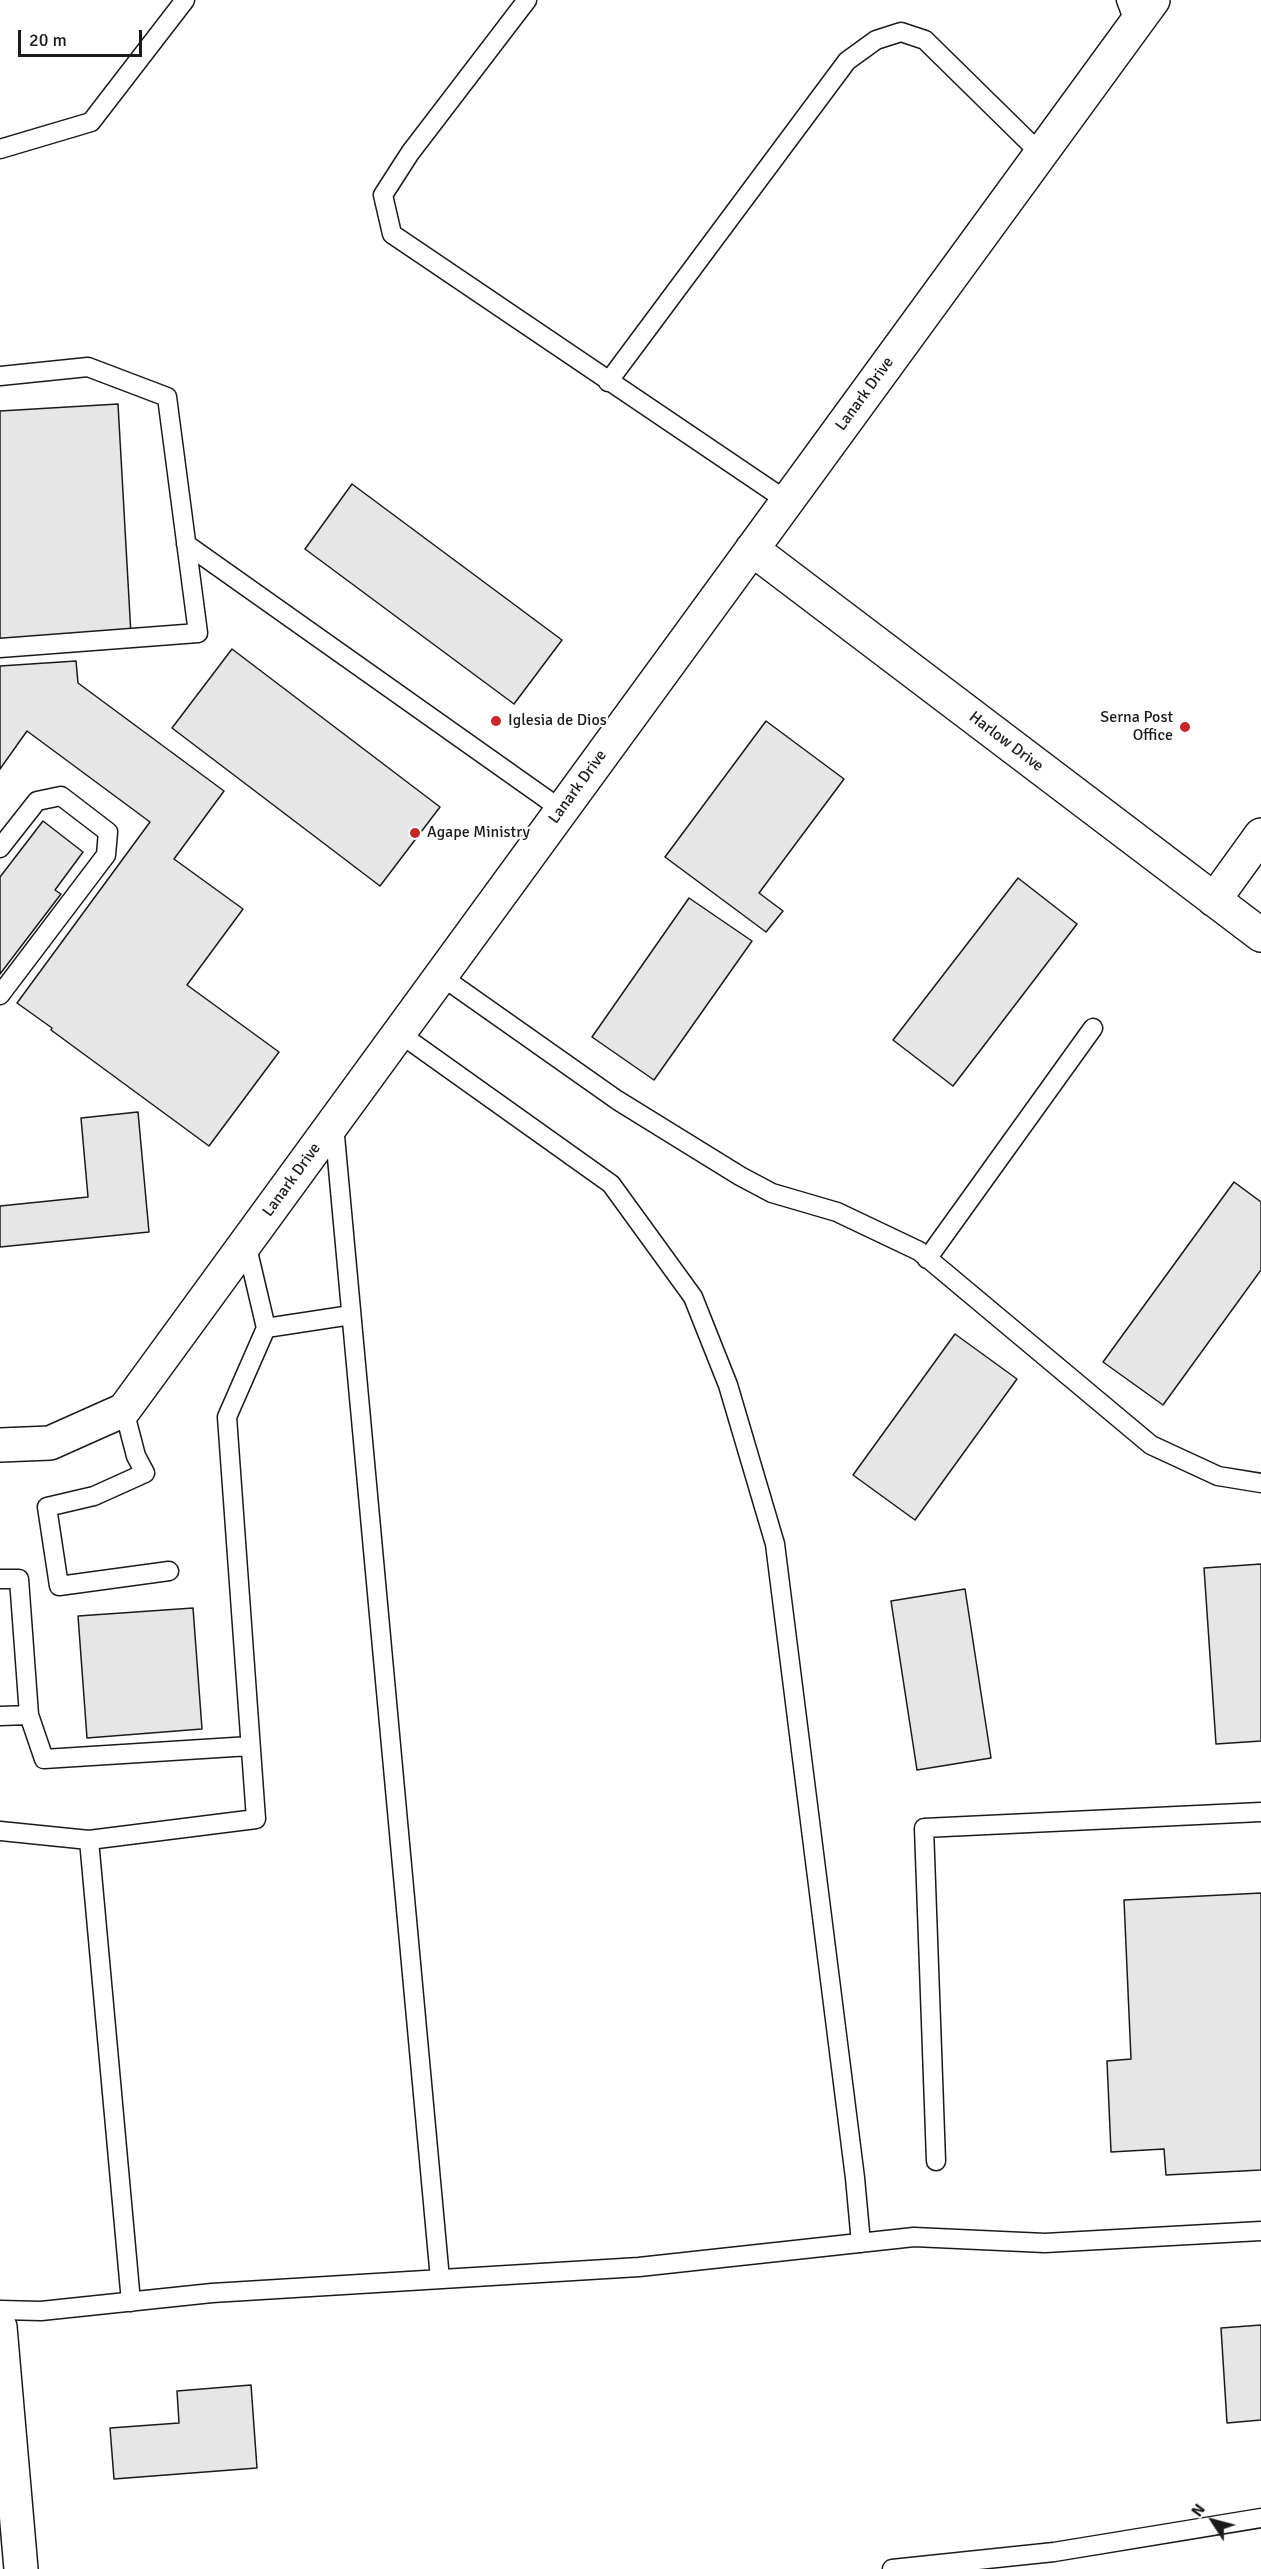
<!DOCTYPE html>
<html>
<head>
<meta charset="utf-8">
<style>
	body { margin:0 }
	#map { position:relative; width:1261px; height:2569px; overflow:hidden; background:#fff; font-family:Signika,sans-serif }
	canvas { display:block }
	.north { position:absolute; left:1183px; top:2491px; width:60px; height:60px; -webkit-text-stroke:4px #fff; paint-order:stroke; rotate:306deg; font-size:16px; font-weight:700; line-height:24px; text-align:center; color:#1a1a1a }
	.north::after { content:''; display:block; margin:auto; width:21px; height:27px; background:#1a1a1a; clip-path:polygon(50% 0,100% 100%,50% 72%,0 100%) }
	.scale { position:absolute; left:18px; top:30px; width:124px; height:27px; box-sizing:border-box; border:3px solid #1a1a1a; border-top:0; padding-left:8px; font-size:18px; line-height:21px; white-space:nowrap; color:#1a1a1a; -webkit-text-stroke:4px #fff; paint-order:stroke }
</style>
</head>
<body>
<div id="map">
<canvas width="1261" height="2569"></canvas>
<div class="north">N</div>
<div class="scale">20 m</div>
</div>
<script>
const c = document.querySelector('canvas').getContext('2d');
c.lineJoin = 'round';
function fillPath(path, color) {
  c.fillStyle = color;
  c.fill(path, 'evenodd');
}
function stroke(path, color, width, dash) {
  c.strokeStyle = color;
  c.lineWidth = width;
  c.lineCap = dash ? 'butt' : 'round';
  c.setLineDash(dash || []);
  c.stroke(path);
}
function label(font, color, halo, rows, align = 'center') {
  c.font = font + ' Signika,sans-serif';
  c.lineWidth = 4.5;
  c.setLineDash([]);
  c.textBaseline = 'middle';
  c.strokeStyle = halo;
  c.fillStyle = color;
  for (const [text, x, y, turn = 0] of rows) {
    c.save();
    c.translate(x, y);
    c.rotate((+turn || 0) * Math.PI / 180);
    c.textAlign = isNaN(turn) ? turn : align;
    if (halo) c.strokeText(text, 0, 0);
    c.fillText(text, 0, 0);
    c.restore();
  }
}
const building = new Path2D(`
	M118,404l13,231 -131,7v-231z
	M352,484l210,156 -48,64 -209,-155z
	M232,649l208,158 -60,79 -208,-158z
	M76,661l2,22 146,108 -50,68 69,50 -56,76 92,67 -70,94 -158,-116 1,-2 -35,-25 133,-181 -123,-91 -27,38v-103z
	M766,721l78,58 -85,114 24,18 -17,21 -101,-75z
	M43,821l40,31 -28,38 6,4 -61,80v-97z
	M1018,878l59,46 -124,162 -60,-46z
	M689,898l63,43 -98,139 -62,-43z
	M138,1112l11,120 -149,15v-41l88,-9 -7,-79z
	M1234,1182l27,20v68l-98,135 -60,-43z
	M955,1334l62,45 -102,141 -62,-45z
	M1261,1564v177l-45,3 -12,-176z
	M965,1589l26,169 -74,12 -26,-169z
	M193,1608l9,121 -115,9 -9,-122z
	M1261,1893v277l-95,5 -2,-26 -53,3 -4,-91 24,-2 -7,-159z
	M1261,2325v95l-34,3 -6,-95z
	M251,2385l6,83 -143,11 -4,-51 69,-5 -2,-32z`);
const service = new Path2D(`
	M527,0l-117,153 -27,42 9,39 395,267
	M1126,0l9,24
	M0,149l91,-27 94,-122
	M0,376l88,-9 79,30 31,236 -198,15
	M608,382l239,-321 29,-21 25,-8 24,8 115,113
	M186,544l376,266
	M0,848l37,-47 24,-5 47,36 -2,23 -106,140
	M441,976l176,124 123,76 32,17 65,19 82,39 232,194 67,31 43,7
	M399,1033l212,151 82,113 35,88 47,159 80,634 6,65
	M334,1125l106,1154
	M927,1259l166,-231
	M266,1328l85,-13
	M124,1410l12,46 9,17 -51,23 -47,11 12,79 110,-15
	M0,1579h19l10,136 15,44 206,-13
	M0,1716l29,-1
	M0,1831l89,9 167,-21 -29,-402 39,-89 -20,-85
	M89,1840l42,462
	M936,2161l-12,-333 337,-16
	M0,2310l41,1 171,-18 427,-26 275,-30 131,6 216,-12
	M892,2569l162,-17 207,-34`);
const minor = new Path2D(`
	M752,549l509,386
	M1214,900l47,-65
	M0,1445l50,-2 74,-33 1029,-1410`);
const primary = new Path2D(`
	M0,2327l21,242`);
const markers = [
	[496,721,6,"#c62828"],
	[1185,727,6,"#c62828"],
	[415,833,6,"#c62828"]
];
const streetNames = [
	["Lanark Drive",865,394,-54],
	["Harlow Drive",1006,742,37],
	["Lanark Drive",578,787,-54],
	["Lanark Drive",292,1180,-54]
];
const poiNames = [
	["Serna Post",1173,718,"right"],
	["Office",1173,736,"right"],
	["Iglesia de Dios",508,721],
	["Agape Ministry",427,833]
];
fillPath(building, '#e6e6e6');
stroke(building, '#1a1a1a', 1.5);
stroke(service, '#1a1a1a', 21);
stroke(minor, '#1a1a1a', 36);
stroke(primary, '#1a1a1a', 36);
stroke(service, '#fff', 18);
stroke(minor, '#fff', 33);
stroke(primary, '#fff', 33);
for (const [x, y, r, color] of markers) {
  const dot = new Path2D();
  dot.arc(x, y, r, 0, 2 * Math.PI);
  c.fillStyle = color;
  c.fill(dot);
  stroke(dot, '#fff', 2);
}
label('16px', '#1a1a1a', '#fff', streetNames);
label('16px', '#1a1a1a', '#fff', poiNames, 'left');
</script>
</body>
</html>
